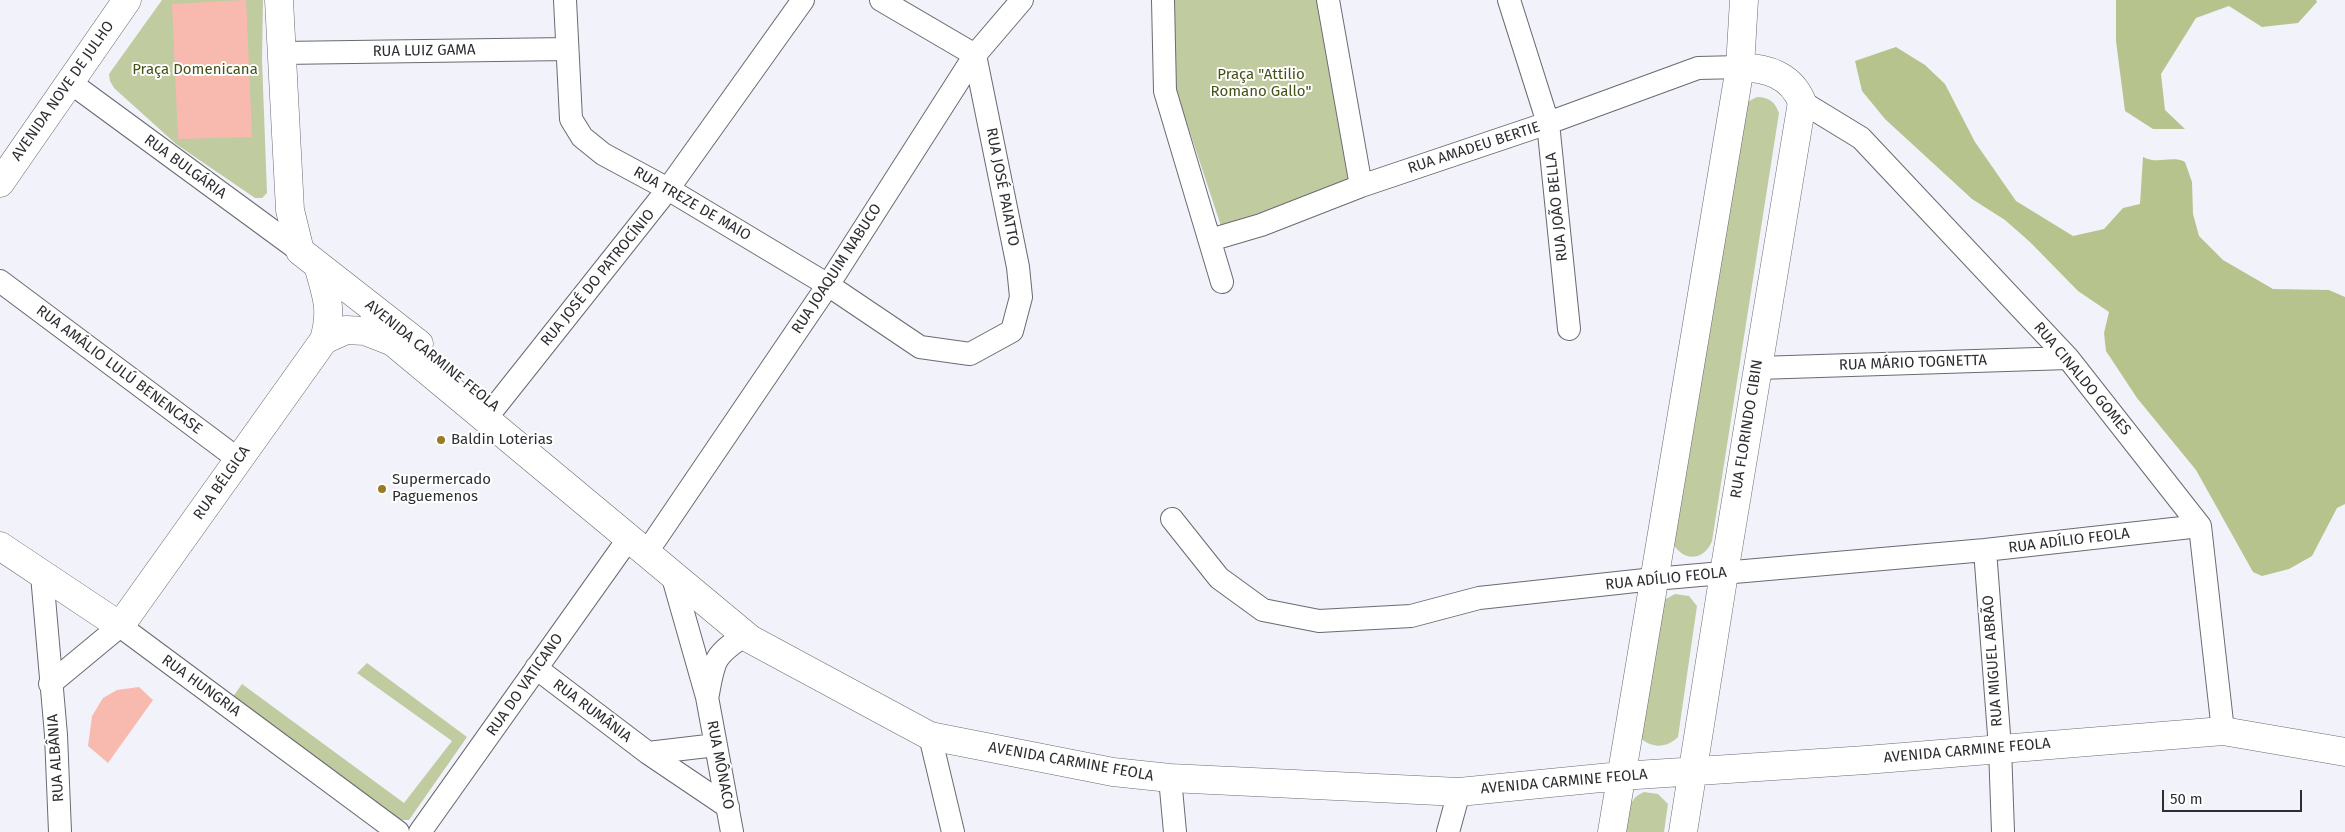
<!DOCTYPE html>
<html>
<head>
<meta charset="utf-8">
<style>
	body { margin:0 }
	#map { position:relative; width:2345px; height:832px; overflow:hidden; background:#f2f2fb; font-family:"Fira Sans",sans-serif }
	canvas { display:block }
	.scale { position:absolute; left:2162px; top:790px; width:140px; height:22px; box-sizing:border-box; border:2px solid #2d2e31; border-top:0; padding-left:6px; font-size:15px; line-height:18px; white-space:nowrap; color:#2d2e31; -webkit-text-stroke:4px #fff; paint-order:stroke }
</style>
</head>
<body>
<div id="map">
<canvas width="2345" height="832"></canvas>
<div class="scale">50 m</div>
</div>
<script>
const c = document.querySelector('canvas').getContext('2d');
c.lineJoin = 'round';
function fillPath(path, color) {
  c.fillStyle = color;
  c.fill(path, 'evenodd');
}
function stroke(path, color, width, dash) {
  c.strokeStyle = color;
  c.lineWidth = width;
  c.lineCap = dash ? 'butt' : 'round';
  c.setLineDash(dash || []);
  c.stroke(path);
}
function label(font, color, halo, rows, align = 'center') {
  c.font = font + ' "Fira Sans",sans-serif';
  c.lineWidth = 4;
  c.setLineDash([]);
  c.textBaseline = 'middle';
  c.strokeStyle = halo;
  c.fillStyle = color;
  for (const [text, x, y, turn = 0] of rows) {
    c.save();
    c.translate(x, y);
    c.rotate((+turn || 0) * Math.PI / 180);
    c.textAlign = isNaN(turn) ? turn : align;
    if (halo) c.strokeText(text, 0, 0);
    c.fillText(text, 0, 0);
    c.restore();
  }
}
const green = new Path2D(`
	M162,0h101l-1,60 5,133 -5,5h-7l-79,-54 -62,-56 -4,-7 -1,-7z
	M1171,0h160l30,186 -139,43 -47,-142z
	M1757,97c12,0 18,5 22,16l-67,428c-8,21 -31,21 -40,0l75,-439z
	M1675,594l14,2 8,10 -19,131c-12,12 -27,11 -39,0l25,-137z
	M367,663l100,74 -58,83h-12l-167,-119 12,-17 162,119 48,-62 -95,-68z
	M1644,792l14,2 10,10 -4,28h-39c2,-17 2,-33 19,-40z`);
const forest = new Path2D(`
	M2116,0h200l1,2 -19,21 -36,4 -33,-21 -33,12 -35,56 4,36 20,19h-32l-28,-18 -9,-70z
	M1896,47l29,18 20,19 30,58 41,59 57,35 31,-7 19,-21 17,-4 3,-47c14,8 28,-2 42,5l7,20 1,32 6,22 24,24 50,29 56,1 16,7v207l-8,4 -25,48 -23,13 -27,7 -9,-4 -57,-102 -59,-72 -31,-47 -2,-18 5,-21 -31,-21 -48,-49 -25,-22 -33,-21 -87,-80 -23,-28 -7,-30z`);
const building = new Path2D(`
	M246,0l6,137 -74,2 -6,-135z
	M139,687l14,13 -45,63 -20,-17 4,-30 11,-18 14,-8z`);
const minor = new Path2D(`
	M565,0l6,119 11,18 21,17 65,35 160,96 92,62 50,7 42,-23 9,-34 -3,-30 -43,-212 -94,-55
	M1163,0l2,91 57,191
	M1328,0l33,186
	M1509,0l39,123 21,206
	M281,53l286,-4
	M71,83l229,168
	M1802,102l59,36 207,220 132,168 23,205
	M1210,240l51,-15 100,-39 187,-63 150,-55 42,-1
	M0,281l238,178
	M1758,368l310,-10
	M495,407l173,-218 135,-189
	M1172,519l47,59 44,32 56,11 92,-5 68,-18 175,-19 331,-29 215,-24
	M655,540l173,-255 147,-230 47,-55
	M1985,550l15,198 3,84
	M672,574l35,123 25,135
	M42,575l14,160 4,97
	M536,668l112,85 80,54
	M50,684l70,-58 278,206
	M708,694c6,-35 7,-39 37,-59
	M930,736l23,96
	M648,753l68,-8
	M1170,778l5,54
	M420,832l209,-294
	M1448,832l11,-40`);
const secondary = new Path2D(`
	M279,0l11,210 10,41 119,93
	M0,183l127,-183
	M324,340l22,-10 19,1 28,11 357,297 180,97 183,36 57,6 289,14 162,-16 245,-16 357,-29 122,21
	M0,546l120,80 204,-286c9,-32 2,-45 -6,-75
	M1612,832l128,-765 4,-67
	M1683,832l41,-259 78,-471c-11,-27 -35,-34 -62,-35`);
const markers = [
	[441,440,5,"#997b24"],
	[382,489,5,"#997b24"]
];
const streetNames = [
	["RUA LUIZ GAMA",424,51,-1],
	["AVENIDA NOVE DE JULHO",63,91,-55],
	["RUA AMADEU BERTIE",1474,148,-18],
	["RUA BULGÁRIA",185,167,36],
	["RUA JOSÉ PAIATTO",1002,187,79],
	["RUA TREZE DE MAIO",692,204,30],
	["RUA JOÃO BELLA",1557,207,-96],
	["RUA JOAQUIM NABUCO",837,269,-57],
	["RUA JOSÉ DO PATROCÍNIO",598,278,-51],
	["AVENIDA CARMINE FEOLA",432,356,39],
	["RUA MÁRIO TOGNETTA",1913,363,-2],
	["RUA AMÁLIO LULÚ BENENCASE",119,370,37],
	["RUA CINALDO GOMES",2082,379,50],
	["RUA FLORINDO CIBIN",1747,429,-81],
	["RUA BÉLGICA",222,483,-55],
	["RUA ADÍLIO FEOLA",2069,541,-7],
	["RUA ADÍLIO FEOLA",1666,579,-6],
	["RUA MIGUEL ABRÃO",1993,661,-94],
	["RUA DO VATICANO",525,685,-55],
	["RUA HUNGRIA",201,686,36],
	["RUA RUMÂNIA",592,711,37],
	["AVENIDA CARMINE FEOLA",1967,751,-5],
	["RUA ALBÂNIA",56,758,-94],
	["AVENIDA CARMINE FEOLA",1071,762,10],
	["RUA MÔNACO",720,765,79],
	["AVENIDA CARMINE FEOLA",1564,782,-5]
];
const parkNames = [
	["Praça Domenicana",195,70],
	["Praça \"Attilio",1261,75],
	["Romano Gallo\"",1261,92]
];
const poiNames = [
	["Baldin Loterias",451,440],
	["Supermercado",392,480],
	["Paguemenos",392,497]
];
fillPath(green, '#c0cba0');
fillPath(forest, '#b6c38d');
fillPath(building, '#f8baaf');
stroke(minor, '#6a6a72', 24);
stroke(secondary, '#6a6a72', 29);
stroke(minor, '#fff', 22);
stroke(secondary, '#fff', 28);
for (const [x, y, r, color] of markers) {
  const dot = new Path2D();
  dot.arc(x, y, r, 0, 2 * Math.PI);
  c.fillStyle = color;
  c.fill(dot);
  stroke(dot, '#fff', 2);
}
label('15px', '#2d2e31', '#fff', streetNames);
label('15px', '#465116', '#fff', parkNames);
label('15px', '#2d2e31', '#fff', poiNames, 'left');
</script>
</body>
</html>
